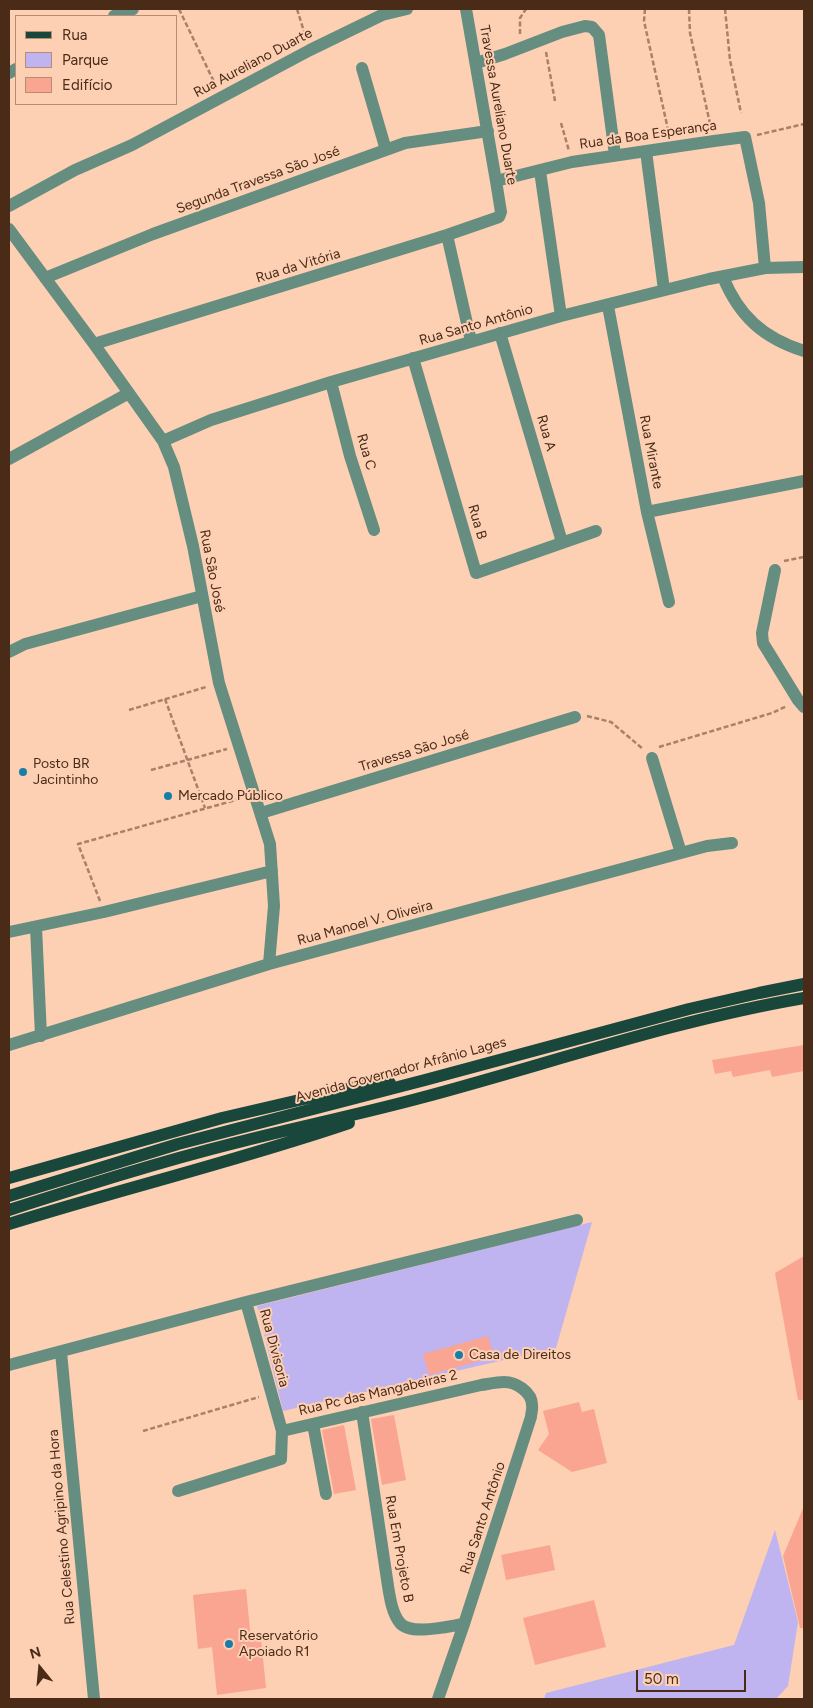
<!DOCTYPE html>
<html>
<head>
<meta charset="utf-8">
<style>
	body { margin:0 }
	#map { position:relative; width:813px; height:1708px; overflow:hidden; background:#fdcfb3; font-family:Figtree,sans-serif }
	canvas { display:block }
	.frame { position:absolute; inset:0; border:10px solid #492b18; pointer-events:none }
	.legend { position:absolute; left:15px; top:15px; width:162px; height:90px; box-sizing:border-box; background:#fdcfb3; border:1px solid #b58d75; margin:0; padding:6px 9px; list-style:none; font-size:15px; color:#492b18 }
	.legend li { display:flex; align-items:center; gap:10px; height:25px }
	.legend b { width:25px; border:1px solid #b58d75 }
	.north { position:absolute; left:15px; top:1643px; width:50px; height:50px; -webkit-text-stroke:4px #fdcfb3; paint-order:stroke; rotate:343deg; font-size:14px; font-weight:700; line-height:20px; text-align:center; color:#492b18 }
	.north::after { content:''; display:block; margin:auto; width:18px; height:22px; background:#492b18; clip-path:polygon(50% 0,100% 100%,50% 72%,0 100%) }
	.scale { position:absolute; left:636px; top:1670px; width:110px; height:22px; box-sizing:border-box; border:2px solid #492b18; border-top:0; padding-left:6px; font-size:15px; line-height:18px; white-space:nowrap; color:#492b18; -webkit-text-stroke:4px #fdcfb3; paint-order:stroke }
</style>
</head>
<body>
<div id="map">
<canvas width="813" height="1708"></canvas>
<div class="frame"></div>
<ul class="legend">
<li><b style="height:6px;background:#19473b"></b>Rua</li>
<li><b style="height:14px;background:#bfb4ef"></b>Parque</li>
<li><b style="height:14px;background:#faa592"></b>Edifício</li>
</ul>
<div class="north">N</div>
<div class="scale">50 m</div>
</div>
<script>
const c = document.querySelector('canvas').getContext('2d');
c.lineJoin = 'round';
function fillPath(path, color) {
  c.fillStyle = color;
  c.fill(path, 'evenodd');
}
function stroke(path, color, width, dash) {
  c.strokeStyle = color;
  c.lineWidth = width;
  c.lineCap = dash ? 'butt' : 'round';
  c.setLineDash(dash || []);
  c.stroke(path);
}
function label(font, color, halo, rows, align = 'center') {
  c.font = font + ' Figtree,sans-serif';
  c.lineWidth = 4;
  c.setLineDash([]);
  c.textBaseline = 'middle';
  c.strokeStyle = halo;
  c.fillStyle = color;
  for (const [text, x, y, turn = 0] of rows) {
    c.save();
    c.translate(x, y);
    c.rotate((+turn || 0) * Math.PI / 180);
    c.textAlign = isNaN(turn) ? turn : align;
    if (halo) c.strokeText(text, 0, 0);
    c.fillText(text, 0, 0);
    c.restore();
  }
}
const green = new Path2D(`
	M592,1222l-36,126 -273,63 -26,-105z
	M775,1530l23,92 -10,64 -12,13h-232l2,-6 188,-48z`);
const building = new Path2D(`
	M804,1045v26l-32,6 -2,-7 -37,7 -2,-6 -16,3 -3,-14z
	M804,1256v144h-6l-23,-127z
	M488,1336l6,21 -65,18 -6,-21z
	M579,1402l3,10 12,-3 13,54 -35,9 -34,-22 11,-16 -6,-23z
	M394,1415l12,65 -24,5 -11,-66z
	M344,1425l12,65 -22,4 -12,-64z
	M804,1506v122h-4l-17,-72z
	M550,1545l5,25 -49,10 -5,-25z
	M246,1589l5,51 10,-1 5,49 -49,7 -5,-48 -14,2 -5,-54z
	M594,1600l12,47 -71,18 -12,-47z`);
const path = new Path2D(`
	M179,9l37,77
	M297,9l9,29
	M645,9l-1,12 25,113
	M689,9l1,24 21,95
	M725,9l5,51 11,53
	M520,34v-16l6,-9
	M546,52l9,49
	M561,123l8,28
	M757,135l47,-11
	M784,561l20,-4
	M165,699l40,109
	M129,710l77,-23
	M587,716l24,6 32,27
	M659,747l113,-34 15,-7
	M151,770l76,-21
	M100,901l-22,-57 165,-46
	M143,1431l116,-34`);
const minor = new Path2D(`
	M114,16l19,-7
	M476,63l29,-9 57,-22 23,-6 7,1 7,8 16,120
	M362,68l24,82
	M9,73l7,-4
	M646,151l18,139
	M540,171l21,145
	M496,181l76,-19 142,-21 31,-4 14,66 6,65
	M9,206l66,-36 57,-25 178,-95 72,-35 25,-6
	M9,229l85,115 69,97 11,26 19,79 26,137 51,161 4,62 -5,58
	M447,235l24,106
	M723,277c16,39 40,61 81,74
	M45,278l108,-44 252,-91 83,-12
	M608,306l39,206 22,90
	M500,333l62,209
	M94,344l353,-109 52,-18 2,-5 -5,-31 -30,-172
	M413,358l63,215 120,-42
	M331,382l19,74 24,74
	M163,441l48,-21 120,-38 230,-66 148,-37 56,-11 39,-1
	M9,459l120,-66
	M647,512l157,-31
	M775,570l-13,63 1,10 35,57 6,7
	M9,652l16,-8 177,-48
	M652,758l29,95
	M261,813l314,-96
	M36,927l5,109
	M9,932l95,-20 168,-41
	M9,1045l260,-81 438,-118 25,-3
	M61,1352l33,347
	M9,1365l237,-63 331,-82
	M362,1412l26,174c2,12 4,27 12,37 11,13 49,3 64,1
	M313,1424l13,70
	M282,1431l199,-46c7,-1 16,-3 23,-3 12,0 28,10 28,23 1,4 -1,8 -1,12l-67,207 -26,75
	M178,1491l103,-32 1,-28 -36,-129`);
const major = new Path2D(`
	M9,1178l213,-60 142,-33 26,-2
	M9,1196l169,-52 247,-64 264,-71 70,-16 45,-9
	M9,1210c75,-24 150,-48 226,-67 63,-16 126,-29 189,-46 127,-34 251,-77 380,-99
	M9,1224c112,-35 228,-63 340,-101`);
const markers = [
	[23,772,5,"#187da8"],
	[168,796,5,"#187da8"],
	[459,1355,5,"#187da8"],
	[229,1644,5,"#187da8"]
];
const streetNames = [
	["Rua Aureliano Duarte",253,63,-28],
	["Travessa Aureliano Duarte",498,105,80],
	["Rua da Boa Esperança",648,135,-8],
	["Segunda Travessa São José",258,180,-20],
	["Rua da Vitória",298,266,-17],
	["Rua Santo Antônio",476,325,-16],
	["Rua A",546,433,74],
	["Rua C",366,452,74],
	["Rua Mirante",651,452,79],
	["Rua B",477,522,74],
	["Rua São José",212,571,79],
	["Travessa São José",414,751,-17],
	["Rua Manoel V. Oliveira",365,923,-15],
	["Avenida Governador Afrânio Lages",401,1070,-15],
	["Rua Divisoria",274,1348,75],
	["Rua Pc das Mangabeiras 2",378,1393,-13],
	["Rua Santo Antônio",483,1518,-72],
	["Rua Celestino Agripino da Hora",62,1527,-95],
	["Rua Em Projeto B",399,1549,80]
];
const poiNames = [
	["Posto BR",33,764],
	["Jacintinho",33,780],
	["Mercado Público",178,796],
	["Casa de Direitos",469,1355],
	["Reservatório",239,1636],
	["Apoiado R1",239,1652]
];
fillPath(green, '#bfb4ef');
fillPath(building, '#faa592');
stroke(path, '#a88169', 2.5, [5, 2.5]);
stroke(minor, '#658d80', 12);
stroke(major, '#19473b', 12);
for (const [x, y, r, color] of markers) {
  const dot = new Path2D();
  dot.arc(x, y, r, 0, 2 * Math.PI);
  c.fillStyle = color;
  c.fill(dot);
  stroke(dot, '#fdcfb3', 2);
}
label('14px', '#492b18', '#fdcfb3', streetNames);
label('14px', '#492b18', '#fdcfb3', poiNames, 'left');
</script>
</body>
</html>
